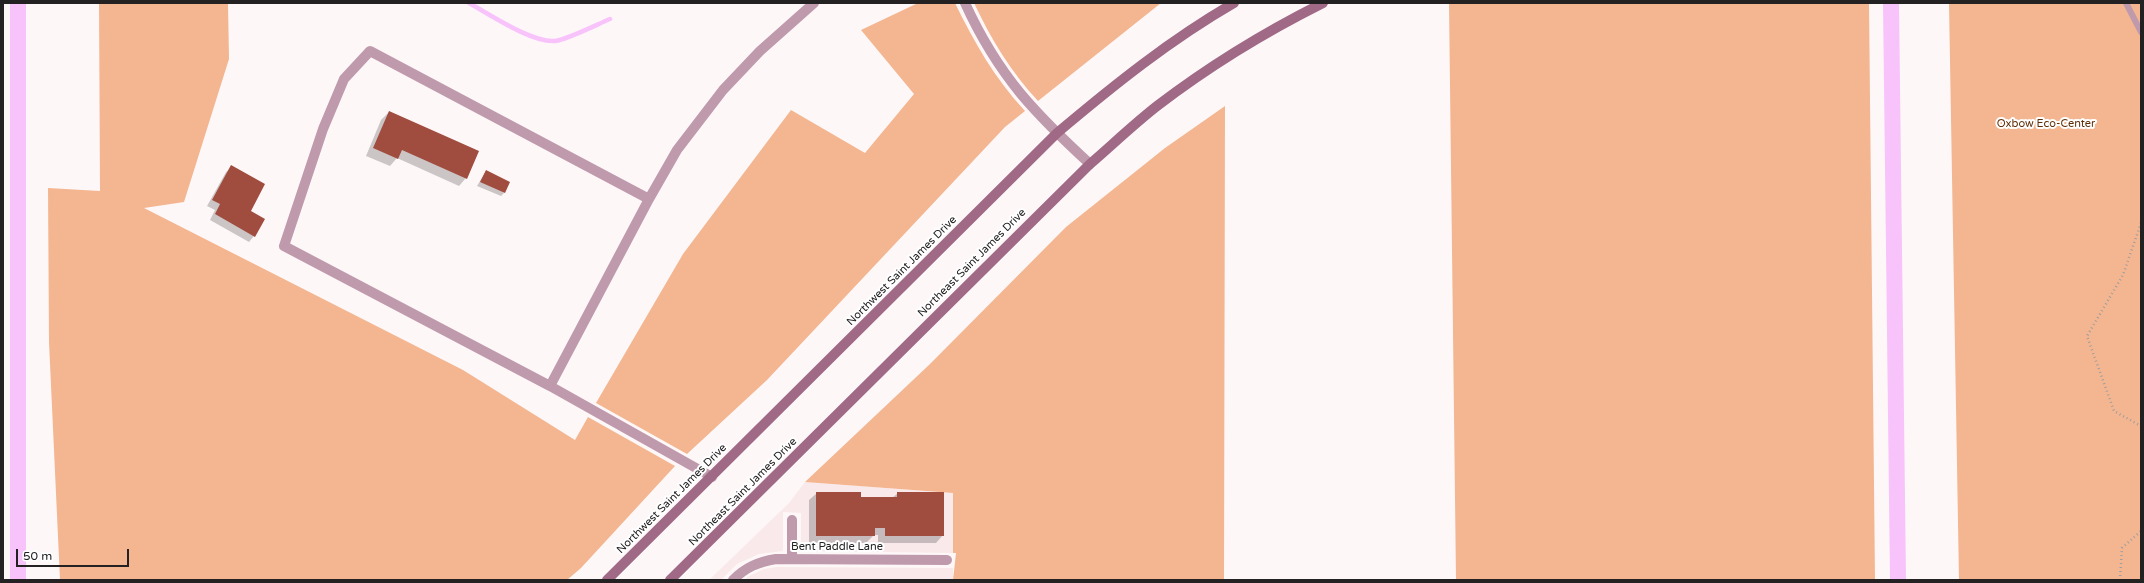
<!DOCTYPE html>
<html>
<head>
<meta charset="utf-8">
<style>
	body { margin:0 }
	#map { position:relative; width:2144px; height:583px; overflow:hidden; background:#fef7f8; font-family:"Varela Round",sans-serif }
	canvas { display:block }
	.frame { position:absolute; inset:0; border:4px solid #232121; pointer-events:none }
	.scale { position:absolute; left:16px; top:549px; width:113px; height:18px; box-sizing:border-box; border:2px solid #232121; border-top:0; padding-left:5px; font-size:12px; line-height:14px; white-space:nowrap; color:#232121; -webkit-text-stroke:3px #fff; paint-order:stroke }
</style>
</head>
<body>
<div id="map">
<canvas width="2144" height="583"></canvas>
<div class="frame"></div>
<div class="scale">50 m</div>
</div>
<script>
const c = document.querySelector('canvas').getContext('2d');
c.lineJoin = 'round';
function fillPath(path, color) {
  c.fillStyle = color;
  c.fill(path, 'evenodd');
}
function stroke(path, color, width, dash) {
  c.strokeStyle = color;
  c.lineWidth = width;
  c.lineCap = dash ? 'butt' : 'round';
  c.setLineDash(dash || []);
  c.stroke(path);
}
function label(font, color, halo, rows, align = 'center') {
  c.font = font + ' "Varela Round",sans-serif';
  c.lineWidth = 4;
  c.setLineDash([]);
  c.textBaseline = 'middle';
  c.strokeStyle = halo;
  c.fillStyle = color;
  for (const [text, x, y, turn = 0] of rows) {
    c.save();
    c.translate(x, y);
    c.rotate((+turn || 0) * Math.PI / 180);
    c.textAlign = isNaN(turn) ? turn : align;
    if (halo) c.strokeText(text, 0, 0);
    c.fillText(text, 0, 0);
    c.restore();
  }
}
const built = new Path2D(`
	M805,482l148,11v60l-152,-2v-38l-18,-1v39l-24,3 -22,10 -16,16h-12l80,-77z
	M777,567l176,1v12h-208l4,-4 15,-7z`);
const green = new Path2D(`
	M99,3h129l1,56 -45,143 -40,6 319,162 112,70 13,-23 87,49 -94,102 -14,12h-507l-11,-238 -1,-154 52,3z
	M918,3h37c19,39 40,76 70,108l-20,16 -238,253 -80,74 -91,-51 87,-149 108,-144 74,43 49,-59 -53,-64z
	M974,3h187l-123,98c-27,-29 -47,-62 -64,-98z
	M1449,3h420l6,577h-419z
	M1949,3h192v577h-182z
	M1225,106l-1,474h-271l3,-27h-3v-60l-148,-11 125,-118 136,-137 99,-79z`);
const shadow = new Path2D(`
	M389,112l77,66 -7,8 -62,-28 -7,8 -24,-10 15,-36z
	M232,167l17,45 5,24 -5,6 -39,-22 5,-10 -8,-4 19,-34z
	M486,171l18,22 -3,3 -24,-10z
	M817,493l43,5h32l6,-5 45,42 -7,8h-58v-8h-4l-8,8h-57v-43z`);
const stream = new Path2D(`
	M469,3c20,11 63,40 86,38 11,-1 43,-17 55,-22`);
const canal = new Path2D(`
	M18,3v577
	M1891,3l7,577`);
const building = new Path2D(`
	M389,111l90,40 -12,28 -65,-29 -4,9 -25,-11z
	M231,165l34,19 -14,27 14,8 -10,18 -40,-23 5,-10 -8,-4z
	M486,170l24,12 -5,11 -25,-11z
	M816,492h45v5h36v-5h47v44h-59v-8h-10v8h-59z`);
const path = new Path2D(`
	M2141,223l-18,52 -36,61 27,75 27,15
	M2120,580l2,-32 19,-17`);
const service = new Path2D(`
	M2126,3l15,29`);
const minor = new Path2D(`
	M649,199l-279,-148 -26,28 -21,50 -39,117 266,140 162,91
	M550,386l99,-187 28,-49 46,-60 37,-39 54,-48
	M792,520v39
	M733,580c13,-13 25,-18 43,-21l171,1`);
const tertiary = new Path2D(`
	M965,3c15,33 33,63 56,91 21,25 45,48 69,70`);
const secondary = new Path2D(`
	M607,580l450,-447c57,-48 113,-93 177,-130
	M670,580l420,-416c22,-19 44,-40 67,-58 51,-39 108,-74 166,-103`);
const parkNames = [
	["Oxbow Eco-Center",2046,124]
];
const streetNames = [
	["Northeast Saint James Drive",972,263,-45],
	["Northwest Saint James Drive",902,271,-45],
	["Northeast Saint James Drive",743,492,-45],
	["Northwest Saint James Drive",672,499,-45],
	["Bent Paddle Lane",837,547]
];
fillPath(built, '#f9e9eb');
fillPath(green, '#f3b690');
fillPath(shadow, '#0003');
stroke(stream, '#f7c3fa', 4.5);
stroke(canal, '#f7c3fa', 16);
fillPath(building, '#a04c3f');
stroke(path, '#a29d9e', 2.5, [1, 3]);
stroke(service, '#bf99ac', 6);
stroke(minor, '#bf99ac', 10);
stroke(tertiary, '#bf99ac', 10);
stroke(secondary, '#a06a87', 10);
label('11px', '#612f07', '#fff', parkNames);
label('11px', '#232121', '#fff', streetNames);
</script>
</body>
</html>
